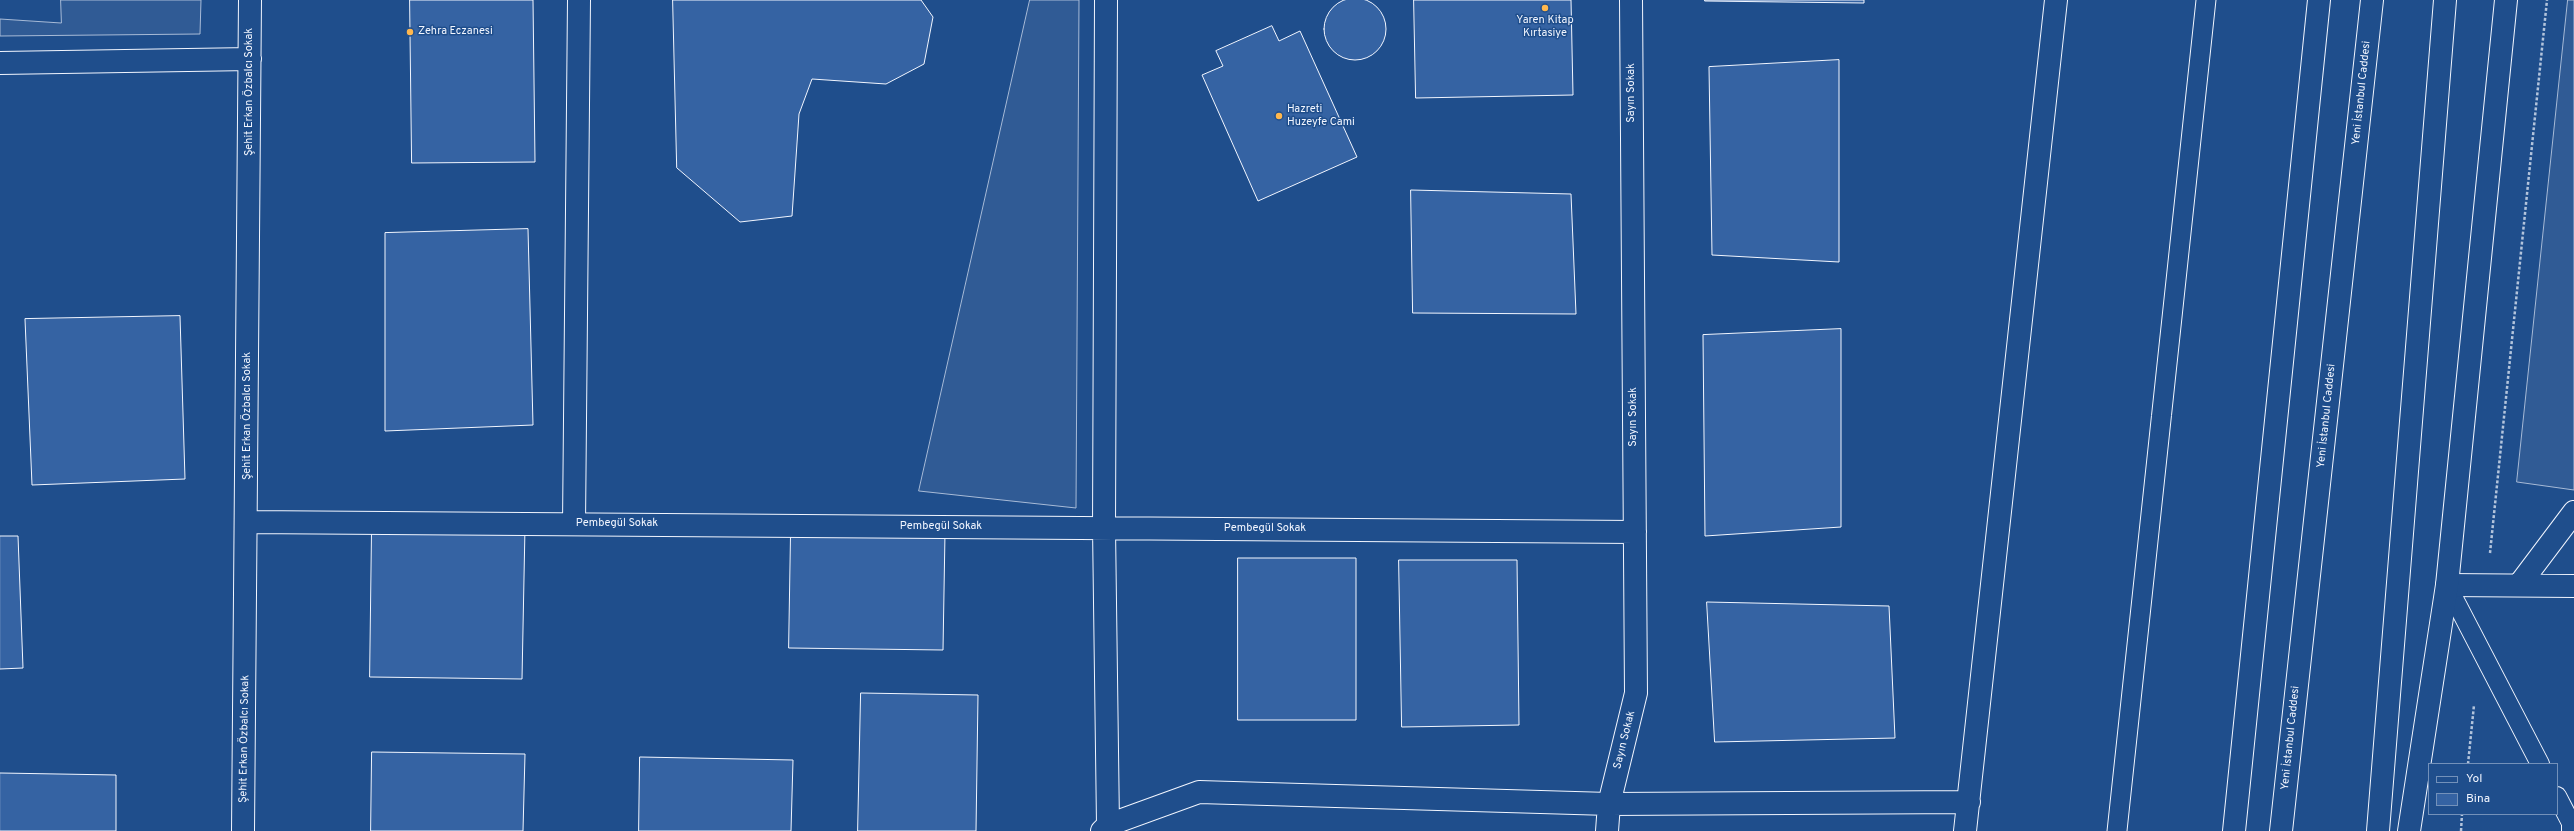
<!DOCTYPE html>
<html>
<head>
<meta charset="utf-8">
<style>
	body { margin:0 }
	#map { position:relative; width:2574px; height:831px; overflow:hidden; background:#1f4e8c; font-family:Overpass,sans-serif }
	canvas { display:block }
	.legend { position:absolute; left:2428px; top:763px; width:130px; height:52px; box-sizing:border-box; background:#1f4e8c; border:1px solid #7391ba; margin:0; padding:5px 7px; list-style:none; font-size:12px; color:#f2f6ff }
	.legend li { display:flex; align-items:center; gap:8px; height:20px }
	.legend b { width:20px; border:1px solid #7391ba }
</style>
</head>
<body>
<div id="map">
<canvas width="2574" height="831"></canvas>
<ul class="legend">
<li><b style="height:5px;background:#1f4e8c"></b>Yol</li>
<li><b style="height:11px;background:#3563a3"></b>Bina</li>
</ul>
</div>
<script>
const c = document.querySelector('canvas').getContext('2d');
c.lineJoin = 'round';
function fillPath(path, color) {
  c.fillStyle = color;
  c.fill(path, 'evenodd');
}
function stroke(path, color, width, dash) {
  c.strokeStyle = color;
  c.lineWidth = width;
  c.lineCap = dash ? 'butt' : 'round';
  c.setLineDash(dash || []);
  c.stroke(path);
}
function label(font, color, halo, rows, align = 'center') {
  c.font = font + ' Overpass,sans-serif';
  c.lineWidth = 3;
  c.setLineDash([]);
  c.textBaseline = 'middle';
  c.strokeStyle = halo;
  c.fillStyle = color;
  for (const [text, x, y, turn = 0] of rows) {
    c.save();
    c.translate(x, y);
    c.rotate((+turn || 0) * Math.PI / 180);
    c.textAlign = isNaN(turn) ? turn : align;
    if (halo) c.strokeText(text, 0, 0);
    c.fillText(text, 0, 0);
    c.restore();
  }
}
const built = new Path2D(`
	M61,0h140l-1,34 -200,2v-17l61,4z
	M1030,0h49l-3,508 -157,-17z
	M2568,0h6v490l-57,-8z`);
const building = new Path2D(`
	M1324 29a31 31 0 1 1 62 0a31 31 0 1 1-62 0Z
	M410,0h123l2,162 -123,1z
	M673,0h248l12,17 -9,47 -38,20 -74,-5 -13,35 -7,102 -52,6 -63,-54z
	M1414,0h157l2,95 -157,3z
	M1705,0h159v3l-159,-2z
	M1272,26l7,15 21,-10 57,126 -99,44 -56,-126 21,-9 -7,-15z
	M1839,60v202l-127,-7 -3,-188z
	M1411,190l160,4 5,120 -163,-1z
	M528,229l5,196 -148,6v-198z
	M180,316l5,163 -153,6 -7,-166z
	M1841,329v198l-136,9 -2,-201z
	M372,525l153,2 -3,152 -152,-2z
	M791,530l154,3 -2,117 -154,-2z
	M0,536h18l5,132 -23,1z
	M1238,558h118v162h-118z
	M1399,560h118l2,165 -117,2z
	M1707,602l182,4 6,132 -180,4z
	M861,693l117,2 -2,136h-118z
	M372,752l153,2 -2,77h-152z
	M640,757l153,3 -2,71h-152z
	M0,773l116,2v56h-116z`);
const path = new Path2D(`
	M2490,553l57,-553
	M2468,764l6,-59
	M2461,831l1,-17`);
const lane = new Path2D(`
	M2447,585l93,179
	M2557,796l14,27v8`);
const street = new Path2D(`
	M1106,0l-2,528 4,297
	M0,63l250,-4
	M247,522l1388,10
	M574,524l5,-524
	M2447,585l127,1
	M2519,585l55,-73
	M243,831l7,-831
	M1102,831l6,-6 91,-33 410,12 360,-2
	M1607,831l2,-27 27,-111 -5,-693
	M1965,831l91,-831`);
const highway = new Path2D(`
	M2234,831l85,-831
	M2281,831l91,-831
	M2378,831l67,-831
	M2409,831l38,-246 59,-585`);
const tram = new Path2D(`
	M2107,831l89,-831
	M2127,831l89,-831`);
const markers = [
	[1545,8,4,"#ffb74d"],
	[410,32,4,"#ffb74d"],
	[1279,116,4,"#ffb74d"]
];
const poiNames = [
	["Yaren Kitap",1545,21,"center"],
	["Kırtasiye",1545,34,"center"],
	["Zehra Eczanesi",418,32],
	["Hazreti",1287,110],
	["Huzeyfe Cami",1287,123]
];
const streetNames = [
	["Şehit Erkan Özbalcı Sokak",250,92,-90],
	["Sayın Sokak",1632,93,-90],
	["Yeni İstanbul Caddesi",2362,93,-84],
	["Şehit Erkan Özbalcı Sokak",248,416,-90],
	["Yeni İstanbul Caddesi",2327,416,-84],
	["Sayın Sokak",1634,417,-90],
	["Pembegül Sokak",617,524],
	["Pembegül Sokak",941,527],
	["Pembegül Sokak",1265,529],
	["Yeni İstanbul Caddesi",2291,738,-84],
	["Şehit Erkan Özbalcı Sokak",245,739,-89],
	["Sayın Sokak",1625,740,-76]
];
fillPath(built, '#305b95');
stroke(built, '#a8bbd7', 1);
fillPath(building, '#3563a3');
stroke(building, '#f2f6ff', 1);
stroke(lane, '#f2f6ff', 20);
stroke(street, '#f2f6ff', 24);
stroke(highway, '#f2f6ff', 24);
stroke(path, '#b3c4dc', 2.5, [3, 2]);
stroke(lane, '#1f4e8c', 18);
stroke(street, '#1f4e8c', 22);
stroke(highway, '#1f4e8c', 22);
stroke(tram, '#f2f6ff', 1);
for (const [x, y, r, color] of markers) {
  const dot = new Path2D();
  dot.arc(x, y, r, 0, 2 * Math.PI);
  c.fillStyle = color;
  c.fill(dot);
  stroke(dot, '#1f4e8c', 1.5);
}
label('11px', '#f2f6ff', '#1f4e8c', poiNames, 'left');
label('11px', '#f2f6ff', '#1f4e8c', streetNames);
</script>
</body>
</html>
